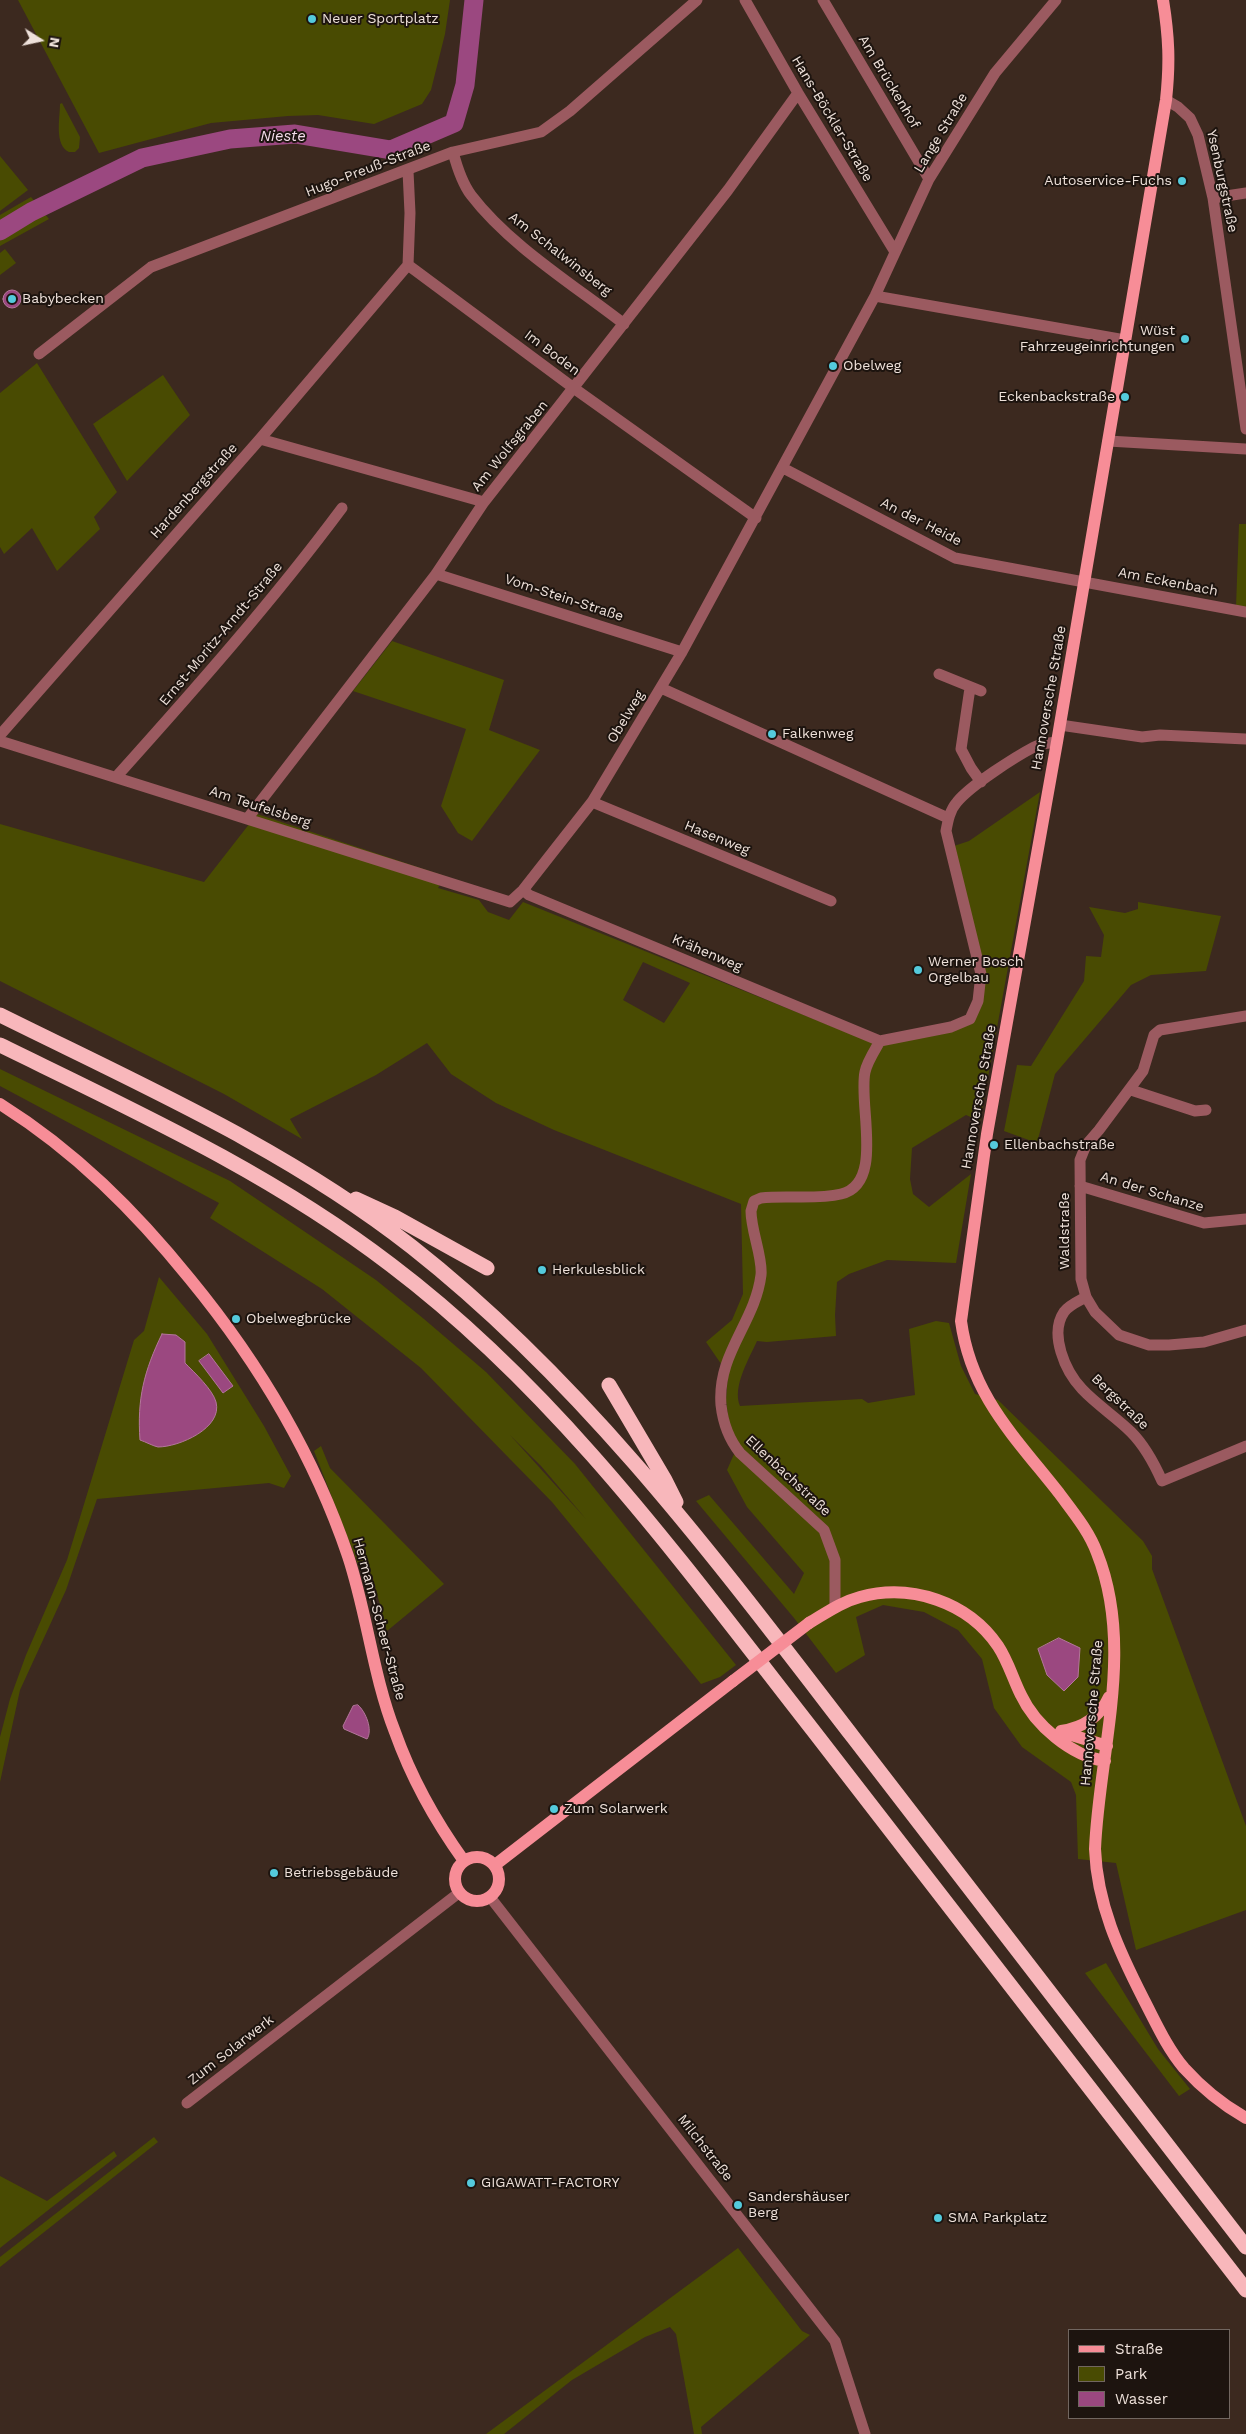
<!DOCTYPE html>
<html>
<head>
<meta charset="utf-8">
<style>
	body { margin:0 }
	#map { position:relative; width:1246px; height:2434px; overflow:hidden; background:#3c291f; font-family:"Work Sans",sans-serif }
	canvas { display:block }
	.legend { position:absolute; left:1068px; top:2329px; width:162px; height:90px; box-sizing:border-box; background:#1d140f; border:1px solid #716660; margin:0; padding:6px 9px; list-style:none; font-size:15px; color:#eee1da }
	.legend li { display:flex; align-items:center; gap:10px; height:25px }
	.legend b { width:25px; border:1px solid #716660 }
	.north { position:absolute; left:15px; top:15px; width:50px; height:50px; -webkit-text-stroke:4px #1d140f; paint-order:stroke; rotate:100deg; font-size:14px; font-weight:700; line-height:20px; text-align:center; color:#eee1da }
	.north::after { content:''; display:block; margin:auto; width:18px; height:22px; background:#eee1da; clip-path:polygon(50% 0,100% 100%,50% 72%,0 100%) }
</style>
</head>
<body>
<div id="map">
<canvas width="1246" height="2434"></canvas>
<ul class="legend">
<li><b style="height:6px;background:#f78d97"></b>Straße</li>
<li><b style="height:14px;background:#494b02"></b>Park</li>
<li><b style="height:14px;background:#9b4880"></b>Wasser</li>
</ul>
<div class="north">N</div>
</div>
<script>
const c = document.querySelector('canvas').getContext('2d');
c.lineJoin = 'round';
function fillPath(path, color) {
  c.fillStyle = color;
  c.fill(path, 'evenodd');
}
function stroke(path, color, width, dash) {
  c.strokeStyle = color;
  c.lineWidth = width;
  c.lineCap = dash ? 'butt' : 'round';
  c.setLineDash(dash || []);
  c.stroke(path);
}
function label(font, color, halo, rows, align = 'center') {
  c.font = font + ' "Work Sans",sans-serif';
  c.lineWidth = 4;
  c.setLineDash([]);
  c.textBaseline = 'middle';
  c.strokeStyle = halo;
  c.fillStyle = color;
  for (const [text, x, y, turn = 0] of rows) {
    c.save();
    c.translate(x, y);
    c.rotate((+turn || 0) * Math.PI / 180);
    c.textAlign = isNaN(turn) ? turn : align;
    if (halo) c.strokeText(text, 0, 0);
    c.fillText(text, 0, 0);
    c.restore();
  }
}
const green = new Path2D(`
	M18,0h432l-5,34 -14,56 -9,14 -48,20 -56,-9 -30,1 -77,7 -112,30z
	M62,103l18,34 -1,11 -4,4h-6c-15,-7 -9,-34 -9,-48z
	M0,156l28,34 -28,21z
	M31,197l18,22 -49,27v-31z
	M5,249l11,14 -16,12v-22z
	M37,363l80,129 -23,25 6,12 -43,42 -25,-43 -28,26 -4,-7v-154z
	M163,375l27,40 -63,66 -34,-57z
	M1239,524h7v84l-10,-1z
	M392,641l112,39 -15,50 51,20 -68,91 -14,-8 -17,-27 25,-77 -113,-38z
	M1040,792l-60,329 -14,-6 -54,33 -2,31 3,15 16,13 42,-33 -15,89 -69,-3 -38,14 -12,8 -2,33 1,21 -69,6 -10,-1c-8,18 -25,46 -17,65l122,-7 6,4 47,-8 -6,-66 27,-8 13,2 12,43 14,28 23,6 145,141 9,15v13l94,257v84l-110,40 -20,-87 -38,-4 -2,-64 -5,-13 -49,-35 -28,-39 -12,-49 -24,-29 -34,-18 -41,-7 -27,12 9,38 -29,18 -42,-55 -98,-117 13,-6 85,99 10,-21 -57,-66 -20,-37 11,-25 -9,-22 -3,-23 2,-26 -22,-32 26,-22 11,-26 -2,-90 -187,-74 -58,-27 -45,-29 -24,-31 -51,32 -86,44 12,20 -78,-45 -224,-113v-157l204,58 53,-68 188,62 -7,12 41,12 9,12 21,8 14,-18 338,136 90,-6 31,-28 -28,-158 15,-5zM643,962l47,21 -26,40 -41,-23z
	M1138,902l83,14 -15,55 -55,4 -20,10 -76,89 -18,69 -33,-12 13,-66 14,1 53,-85 2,-25 15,1 3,-22 -15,-28 36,6 13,-4z
	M0,1069l230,112 146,99 48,39 62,53 89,92 161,201 -16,12 -19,7 -149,-182 -131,-134 -99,-79 -112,-71 9,-15 -219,-117zM510,1435l31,31 45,53z
	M159,1277l48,57 57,92 27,50 -7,12 -15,-5 -172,16 -31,91 -46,100 -20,92v-45l10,-38 16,-44 41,-95 67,-220 10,-9zM208,1355l24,31 -8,7 -24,-32z
	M321,1446l9,22 114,116 -57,47 -15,-56 -9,2 -49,-126z
	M1106,1963l52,86 32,40 -11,7 -94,-123z
	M154,2137l4,5 -158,125v-10z
	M114,2151l3,5 -117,92v-72l47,25z
	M738,2248l64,83 8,4 -109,92 1,7h-8l-18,-100 -6,-7 -25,10 -73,43 -68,54h-18z`);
const water = new Path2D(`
	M3 299a9 9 0 1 1 18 0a9 9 0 1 1-18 0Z
	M162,1334l14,1 9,7v21c9,9 28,27 31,39 7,26 -37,45 -58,45 -5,-1 -12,-5 -18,-7 -3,-41 4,-69 22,-106z
	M209,1354l24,32 -10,7 -24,-32z
	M1059,1638l21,10 -2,29 -14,14 -17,-16 -9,-26z
	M358,1705c8,7 15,25 9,34l-23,-10 -1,-3 10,-20z`);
const river = new Path2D(`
	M0,231l31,-19 111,-54 88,-19 65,-5 96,16 63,-27 11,-38 9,-85`);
const minor = new Path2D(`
	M745,0l53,93 97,159
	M823,0l106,179
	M1166,100l12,7 12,11 8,17 15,63 33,231
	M453,152c4,15 9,31 18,43 38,50 103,90 153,129
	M408,171l2,42 -2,52 167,124 181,129
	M1213,198l33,-5
	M875,296l250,44
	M39,354l112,-87 302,-115 88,-20 29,-21 127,-111
	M260,439l224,63
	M1108,441l138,8
	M783,468l172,90 291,54
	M436,574l246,78
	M939,674l42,17
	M661,688l287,130
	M970,688l-9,61 10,19 10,14
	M1060,725l82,12 18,-2 86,4
	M0,735l260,-296 148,-174
	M0,741l510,161 13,-12 69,-88 90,-150 193,-356 54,-117 66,-106 61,-73
	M117,776c78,-87 155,-174 225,-268
	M592,802l239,99
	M247,819l189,-245 48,-72 244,-312 70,-97
	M523,890l6,5 351,146
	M1246,1016l-86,14 -6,5 -11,36 -44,59 -13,15 -6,15 1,119 5,18 9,15 24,23 30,10h20l35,-3 42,-12
	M1131,1090l64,21 11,-1
	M1080,1186l124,37 42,-4
	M1086,1297c-7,4 -17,8 -22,15 -15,22 1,59 18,77 15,16 34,28 49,43 14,14 23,31 31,49l84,-35
	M835,1607v-47l-11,-30 -84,-77c-12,-15 -17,-30 -19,-48 -4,-52 34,-82 40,-130 2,-17 -10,-44 -10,-64l3,-10 7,-3c26,-3 55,2 80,-4 44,-10 17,-90 24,-122 2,-10 10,-22 15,-31l71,-14 19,-8 8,-18 3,-27 -35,-143c2,-11 4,-21 11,-29 14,-17 58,-45 77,-55 8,-4 15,-4 23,-5
	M490,1897l345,444 30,93
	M187,2103l273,-211`);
const major = new Path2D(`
	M1163,0c6,37 7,63 3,100l-109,642 -70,392 -26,187c10,74 54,116 98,172 14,19 30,38 38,60 38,95 2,199 -2,296 2,55 24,102 49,151 12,23 23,48 40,68 18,20 39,37 62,50
	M0,1104c75,47 135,107 190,175 69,84 123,174 158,277 19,57 25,120 47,176 16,45 41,90 69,129
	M809,1623c17,-10 32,-21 51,-26 51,-14 108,5 138,49 10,15 15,33 23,49 14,30 50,61 84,66
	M1061,1731c21,-3 39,-14 48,-34
	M1062,1732l45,14
	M455 1879a22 22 0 1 1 44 0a22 22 0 1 1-44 0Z
	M495,1865l238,-184`);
const highway = new Path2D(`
	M0,1015c141,70 287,134 412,232 174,137 307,316 441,490 131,170 262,340 393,510
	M0,1045c135,66 271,128 391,220 168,127 292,299 421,464 145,187 289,374 434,561
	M356,1199l39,18 92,51
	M609,1385l56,95 11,22`);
const majorBridge = new Path2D(`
	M733,1681l76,-58`);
const markers = [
	[312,19,5,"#54cadc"],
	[1182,181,5,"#54cadc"],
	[12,299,5,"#54cadc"],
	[1185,339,5,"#54cadc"],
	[833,366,5,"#54cadc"],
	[1125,397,5,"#54cadc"],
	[772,734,5,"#54cadc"],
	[918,970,5,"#54cadc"],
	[994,1145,5,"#54cadc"],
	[542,1270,5,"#54cadc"],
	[236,1319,5,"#54cadc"],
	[554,1809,5,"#54cadc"],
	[274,1873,5,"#54cadc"],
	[471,2183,5,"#54cadc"],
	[738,2205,5,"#54cadc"],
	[938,2218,5,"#54cadc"]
];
const poiNames = [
	["Neuer Sportplatz",322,19],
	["Autoservice-Fuchs",1172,181,"right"],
	["Babybecken",22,299],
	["Wüst",1175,331,"right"],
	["Fahrzeugeinrichtungen",1175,347,"right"],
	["Obelweg",843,366],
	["Eckenbackstraße",1115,397,"right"],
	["Falkenweg",782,734],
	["Werner Bosch",928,962],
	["Orgelbau",928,978],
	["Ellenbachstraße",1004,1145],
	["Herkulesblick",552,1270],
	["Obelwegbrücke",246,1319],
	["Zum Solarwerk",564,1809],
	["Betriebsgebäude",284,1873],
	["GIGAWATT-FACTORY",481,2183],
	["Sandershäuser",748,2197],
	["Berg",748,2213],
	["SMA Parkplatz",948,2218]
];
const streetNames = [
	["Am Brückenhof",889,82,59],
	["Hans-Böckler-Straße",832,119,59],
	["Lange Straße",941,133,-59],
	["Hugo-Preuß-Straße",368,169,-21],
	["Ysenburgstraße",1222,181,78],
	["Am Schalwinsberg",560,254,38],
	["Im Boden",552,353,37],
	["Am Wolfsgraben",510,446,-51],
	["Hardenbergstraße",194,491,-48],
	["An der Heide",921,522,27],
	["Am Eckenbach",1168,582,11],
	["Vom-Stein-Straße",564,598,18],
	["Ernst-Moritz-Arndt-Straße",221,634,-50],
	["Hannoversche Straße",1049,698,-80],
	["Obelweg",626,717,-59],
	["Am Teufelsberg",260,807,18],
	["Hasenweg",717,838,22],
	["Krähenweg",707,953,23],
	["Hannoversche Straße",979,1097,-80],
	["An der Schanze",1152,1192,17],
	["Waldstraße",1065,1231,-90],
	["Bergstraße",1120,1402,44],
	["Ellenbachstraße",788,1476,43],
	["Hermann-Scheer-Straße",379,1619,75],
	["Hannoversche Straße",1092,1713,-85],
	["Zum Solarwerk",231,2050,-38],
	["Milchstraße",705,2148,52]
];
const waterNames = [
	["Nieste",283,137]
];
fillPath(green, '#494b02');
fillPath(water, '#9b4880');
stroke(water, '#b4769b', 1);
stroke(river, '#9b4880', 19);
stroke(minor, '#9b5a60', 11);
stroke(major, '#f78d97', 12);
stroke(highway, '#f8b7bb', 15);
stroke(majorBridge, '#f78d97', 12);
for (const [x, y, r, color] of markers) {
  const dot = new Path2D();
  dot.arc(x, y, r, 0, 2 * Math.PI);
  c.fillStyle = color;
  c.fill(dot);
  stroke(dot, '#1d140f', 2);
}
label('14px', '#eee1da', '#1d140f', poiNames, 'left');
label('14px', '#eee1da', '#1d140f', streetNames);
label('italic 15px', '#f4dcea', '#1d140f', waterNames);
</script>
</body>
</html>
